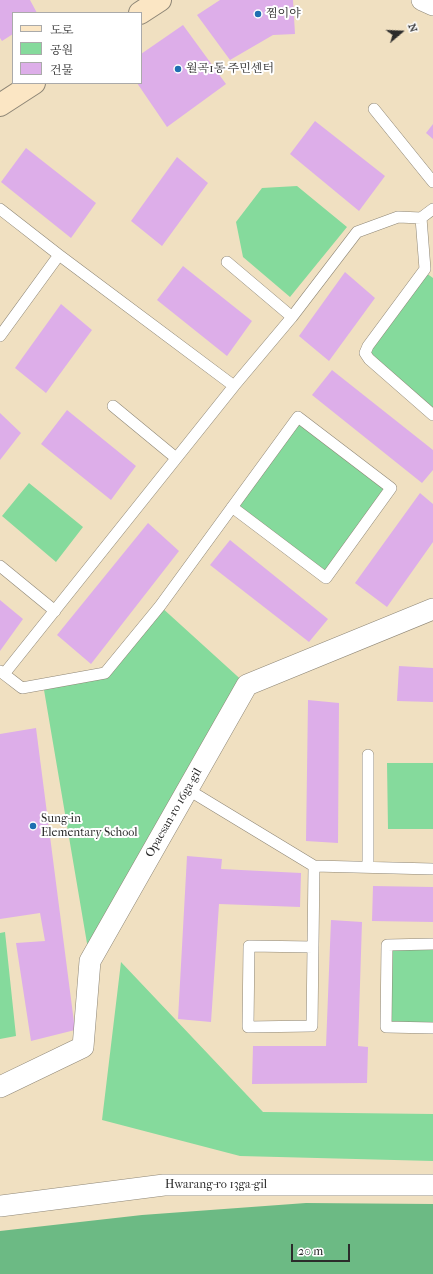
<!DOCTYPE html>
<html>
<head>
<meta charset="utf-8">
<style>
	body { margin:0 }
	#map { position:relative; width:433px; height:1274px; overflow:hidden; background:#f0e0c1; font-family:"IM FELL French Canon","Noto Serif KR",serif }
	canvas { display:block }
	.legend { position:absolute; left:12px; top:12px; width:130px; height:72px; box-sizing:border-box; background:#fff; border:1px solid #aaa; margin:0; padding:5px 7px; list-style:none; font-size:12px; color:#2b2b2b }
	.legend li { display:flex; align-items:center; gap:8px; height:20px }
	.legend b { width:20px; border:1px solid #aaa }
	.north { position:absolute; left:381px; top:12px; width:40px; height:40px; -webkit-text-stroke:3px #fff; paint-order:stroke; rotate:71deg; font-size:11px; font-weight:700; line-height:16px; text-align:center; color:#2b2b2b }
	.north::after { content:''; display:block; margin:auto; width:14px; height:18px; background:#2b2b2b; clip-path:polygon(50% 0,100% 100%,50% 72%,0 100%) }
	.scale { position:absolute; left:291px; top:1244px; width:59px; height:18px; box-sizing:border-box; border:2px solid #2b2b2b; border-top:0; padding-left:5px; font-size:12px; line-height:14px; white-space:nowrap; color:#2b2b2b; -webkit-text-stroke:3px #fff; paint-order:stroke }
</style>
</head>
<body>
<div id="map">
<canvas width="433" height="1274"></canvas>
<ul class="legend">
<li><b style="height:5px;background:#fbe6c4"></b>도로</li>
<li><b style="height:11px;background:#85da9c"></b>공원</li>
<li><b style="height:11px;background:#ddaee9"></b>건물</li>
</ul>
<div class="north">N</div>
<div class="scale">20 m</div>
</div>
<script>
const c = document.querySelector('canvas').getContext('2d');
c.lineJoin = 'round';
function fillPath(path, color) {
  c.fillStyle = color;
  c.fill(path, 'evenodd');
}
function stroke(path, color, width, dash) {
  c.strokeStyle = color;
  c.lineWidth = width;
  c.lineCap = dash ? 'butt' : 'round';
  c.setLineDash(dash || []);
  c.stroke(path);
}
function label(font, color, halo, rows, align = 'center') {
  c.font = font + ' "IM FELL French Canon","Noto Serif KR",serif';
  c.lineWidth = 4;
  c.setLineDash([]);
  c.textBaseline = 'middle';
  c.strokeStyle = halo;
  c.fillStyle = color;
  for (const [text, x, y, turn = 0] of rows) {
    c.save();
    c.translate(x, y);
    c.rotate((+turn || 0) * Math.PI / 180);
    c.textAlign = isNaN(turn) ? turn : align;
    if (halo) c.strokeText(text, 0, 0);
    c.fillText(text, 0, 0);
    c.restore();
  }
}
const green = new Path2D(`
	M297,186l50,41 -57,70 -47,-40 -7,-35 26,-34z
	M426,273l7,5v132l-67,-58z
	M298,417l93,71 -65,90 -94,-71z
	M29,483l54,44 -27,35 -54,-46z
	M160,606l87,79 -157,276 -47,-277 62,-11z
	M387,763h46v66h-45z
	M5,932l11,104 -16,3v-106z
	M433,944v84l-47,-1 1,-82z
	M121,962l142,150 170,2v47l-193,-5 -138,-36z`);
const forest = new Path2D(`
	M306,1203l127,1v70h-433v-43l142,-16z`);
const building = new Path2D(`
	M0,0h30l7,13h-24v21l-11,7 -2,-3z
	M220,0h73l2,34 -22,1 -43,25 -33,-45z
	M183,25l43,59 -59,43 -30,-44h4v-29z
	M315,121l70,55 -26,35 -69,-57z
	M433,124v15l-7,-6z
	M26,148l70,55 -25,35 -70,-56z
	M177,157l31,26 -46,63 -31,-25z
	M183,266l69,55 -25,35 -70,-56z
	M345,272l30,26 -46,63 -30,-25z
	M61,304l31,26 -46,63 -31,-25z
	M332,370l101,80v20l-11,13 -110,-88z
	M67,410l69,56 -25,34 -70,-56z
	M0,413l21,20 -21,27z
	M420,493l13,11v38l-46,65 -32,-24z
	M148,523l31,28 -88,113 -34,-29z
	M230,540l98,79 -19,23 -99,-77z
	M0,600l23,19 -23,32z
	M399,666l34,2v34l-36,-1z
	M308,700l31,3 -1,140 -32,-2z
	M36,728l39,302 -44,11 -15,-98 29,-2 -5,-28 -40,6v-185z
	M187,856l35,3 -1,10 80,4 -1,34 -81,-3 -8,118 -33,-3z
	M373,886l60,1v35l-61,-1z
	M331,920l31,2 -4,124 10,1 -1,36 -115,1 1,-38h73z`);
const service = new Path2D(`
	M374,109l59,73
	M0,209l59,46 175,131
	M421,218l4,51 -57,77 -3,7 4,6 64,56
	M227,262l65,55
	M0,336l59,-81
	M113,406l63,52
	M0,566l55,45
	M0,671l22,17 83,-15 55,-67 138,-189 93,71 -65,90 -94,-71
	M4,674l230,-288 58,-69 65,-85 41,-15 23,1 12,-9
	M187,789l127,77 119,3
	M368,867v-112
	M433,944l-46,1 -1,82 47,1
	M313,947l-64,-1 -1,81 64,-1 2,-160`);
const minor = new Path2D(`
	M422,0l11,5
	M0,1087l83,-40 7,-86 157,-276 186,-76
	M0,1206l164,-21h269`);
const secondary = new Path2D(`
	M140,13l20,-13
	M0,105l34,-22`);
const markers = [
	[258,14,4,"#1f6fb2"],
	[178,69,4,"#1f6fb2"],
	[33,826,4,"#1f6fb2"]
];
const poiNames = [
	["찜이야",266,14],
	["월곡1동 주민센터",186,69],
	["Sung-in",41,819],
	["Elementary School",41,833]
];
const streetNames = [
	["Opaesan-ro 16ga-gil",174,813,-60],
	["Hwarang-ro 13ga-gil",216,1185]
];
fillPath(green, '#85da9c');
fillPath(forest, '#6cba84');
fillPath(building, '#ddaee9');
stroke(service, '#8e8676', 12);
stroke(minor, '#8e8676', 22);
stroke(secondary, '#8e8676', 24);
stroke(service, '#fff', 11);
stroke(minor, '#fff', 21);
stroke(secondary, '#fbe6c4', 22);
for (const [x, y, r, color] of markers) {
  const dot = new Path2D();
  dot.arc(x, y, r, 0, 2 * Math.PI);
  c.fillStyle = color;
  c.fill(dot);
  stroke(dot, '#fff', 1.5);
}
label('12px', '#2b2b2b', '#fff', poiNames, 'left');
label('12px', '#2b2b2b', '#fff', streetNames);
</script>
</body>
</html>
